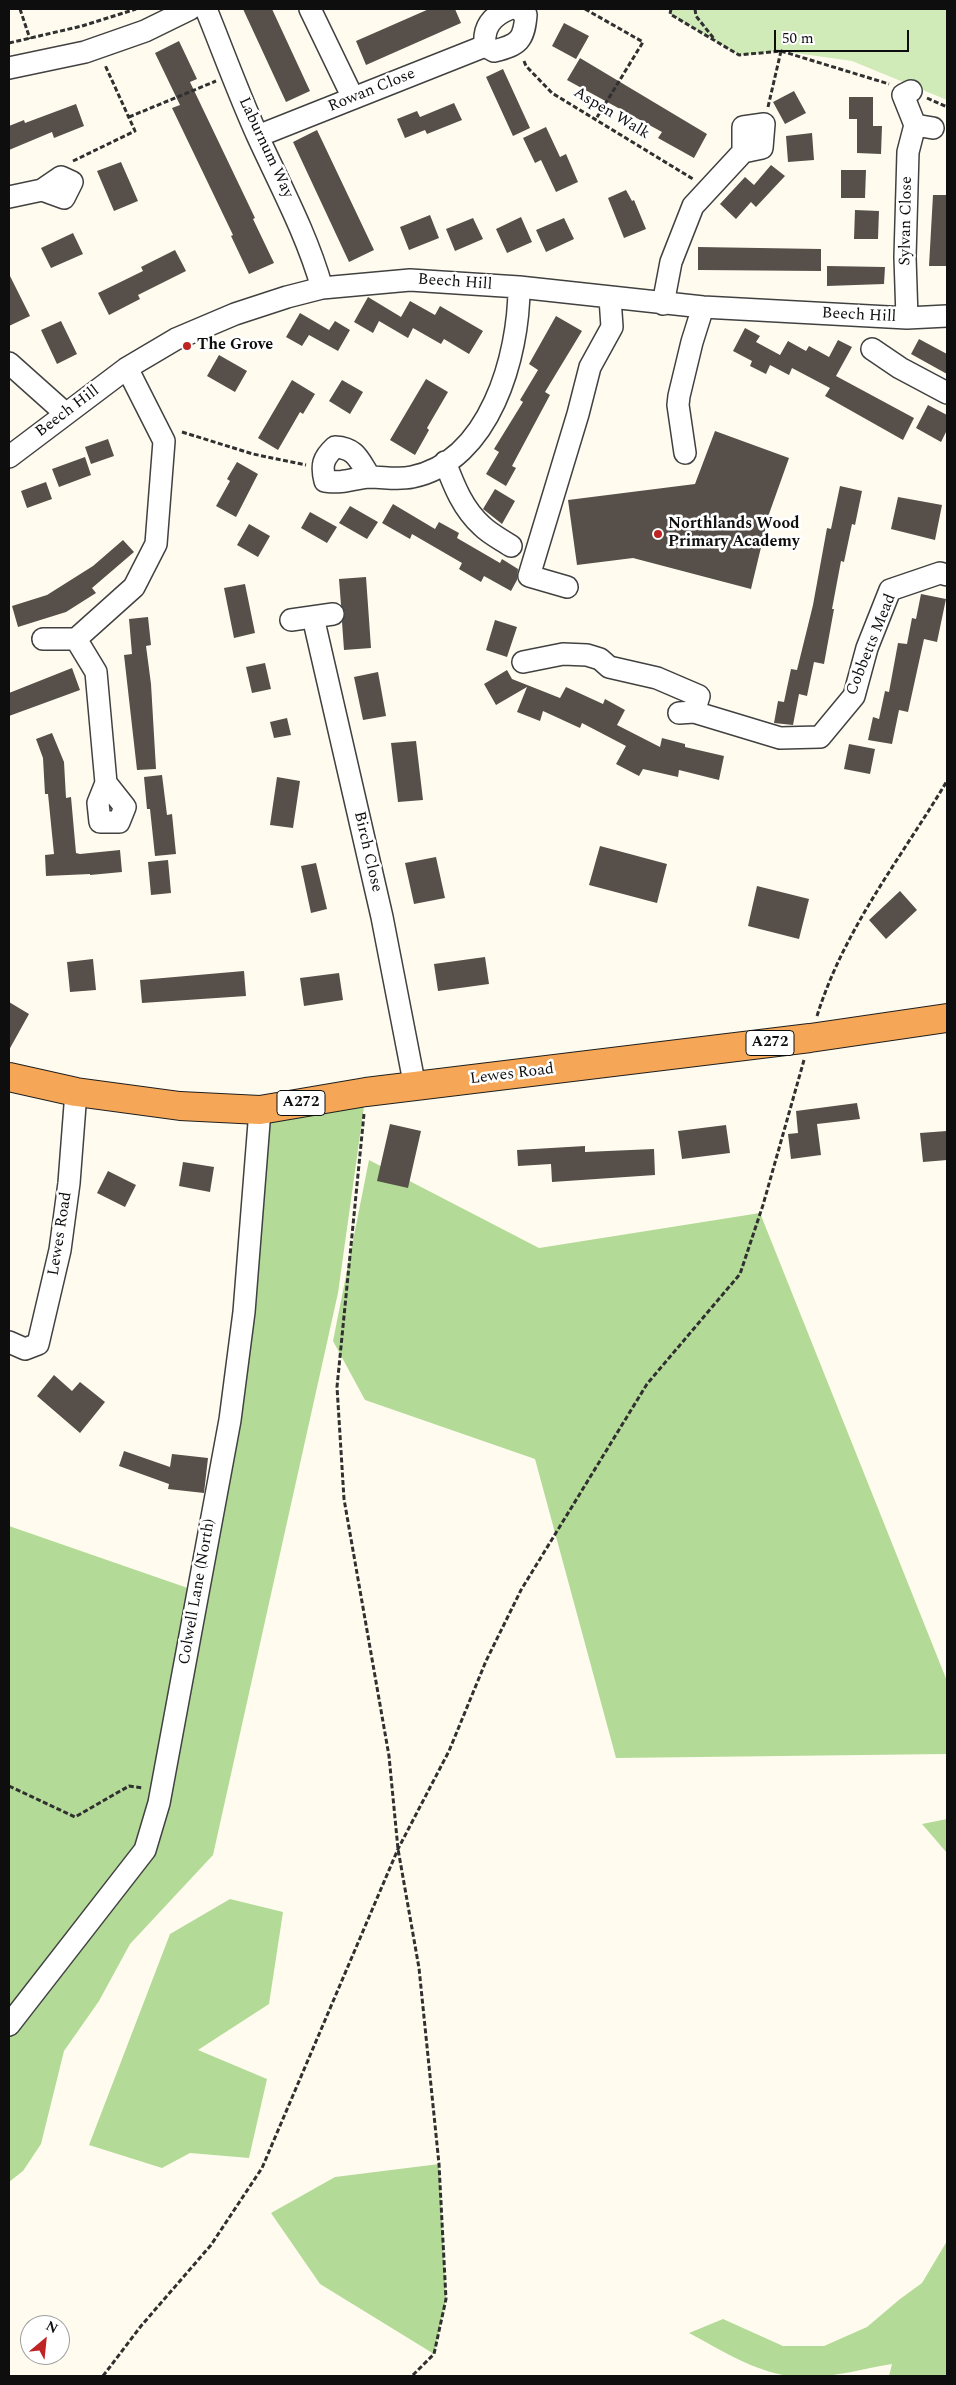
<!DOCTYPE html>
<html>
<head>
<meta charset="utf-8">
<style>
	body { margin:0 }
	#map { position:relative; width:956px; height:2385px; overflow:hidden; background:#fffcef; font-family:Spectral,serif }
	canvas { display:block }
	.frame { position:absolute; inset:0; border:10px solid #0e0e0e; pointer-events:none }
	.north { position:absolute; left:20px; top:2315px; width:50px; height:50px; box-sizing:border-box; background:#fff; border:1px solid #9f9f9f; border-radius:50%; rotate:28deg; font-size:14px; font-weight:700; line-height:20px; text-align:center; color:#0e0e0e }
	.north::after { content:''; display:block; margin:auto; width:18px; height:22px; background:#bf2425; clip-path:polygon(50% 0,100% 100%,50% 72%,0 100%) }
	.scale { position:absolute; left:774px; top:30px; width:135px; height:22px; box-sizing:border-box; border:2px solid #0e0e0e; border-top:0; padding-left:6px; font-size:15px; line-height:18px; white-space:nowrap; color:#0e0e0e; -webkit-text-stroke:4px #fff; paint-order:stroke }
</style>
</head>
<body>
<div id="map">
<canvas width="956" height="2385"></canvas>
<div class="frame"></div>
<div class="north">N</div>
<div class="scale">50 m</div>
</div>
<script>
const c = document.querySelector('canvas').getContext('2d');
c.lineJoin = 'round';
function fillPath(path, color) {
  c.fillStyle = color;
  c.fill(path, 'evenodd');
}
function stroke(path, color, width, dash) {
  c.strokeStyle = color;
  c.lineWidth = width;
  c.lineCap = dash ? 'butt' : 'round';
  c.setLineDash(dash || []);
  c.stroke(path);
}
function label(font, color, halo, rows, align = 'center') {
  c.font = font + ' Spectral,serif';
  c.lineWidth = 5;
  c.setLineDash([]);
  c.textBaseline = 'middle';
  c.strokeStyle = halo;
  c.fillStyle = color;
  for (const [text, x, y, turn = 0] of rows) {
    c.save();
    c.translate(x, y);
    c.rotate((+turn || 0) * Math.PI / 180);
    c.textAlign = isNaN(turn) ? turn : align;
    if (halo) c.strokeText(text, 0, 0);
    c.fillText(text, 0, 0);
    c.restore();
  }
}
const green = new Path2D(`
	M671,9h276v91l-95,-39 -71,-10 -42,4 -69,-41z`);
const forest = new Path2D(`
	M366,1092l-28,201 -125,562 -83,89 -31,57 -35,50 -23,93 -18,27 -14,11v-656l196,68 55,-484z
	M369,1160l170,88 221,-35 187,468v73l-331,4 -81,-299 -170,-59 -32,-59z
	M947,1819v34l-25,-29z
	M230,1899l53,13 -14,92 -71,46 69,29 -18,79 -59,-5 -28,15 -73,-23 81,-211z
	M439,2164l7,135 -12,55 -114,-70 -49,-71 64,-36z
	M947,2241v135h-58l3,-12c-32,5 -69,17 -102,12 -37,-5 -69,-26 -101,-43l34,-14 60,27h41l43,-19 33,-28 22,-16z`);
const building = new Path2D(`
	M243,9h29l38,82 -24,11z
	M429,9h26l6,14 -95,42 -10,-24z
	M564,23l25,13 -13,23 -24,-13z
	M179,41l18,38 -7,3 65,136 -2,1 21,44 -25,11 -18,-38 2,-1 -61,-127 8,-3 -25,-52z
	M580,58l127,76 -13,24 -36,-20 4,-6 -95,-52z
	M503,69l27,59 -17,8 -27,-59z
	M794,91l12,22 -21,11 -12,-22z
	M849,97h24v29h9l-1,28 -24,-1v-34h-8z
	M454,103l8,17 -35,14 -2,-4 -20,8 -8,-19 20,-8 3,6z
	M76,104l8,22 -30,12 -2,-6 -43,18v-24l15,-6 1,3z
	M546,127l14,30 6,-3 12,28 -22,10 -15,-32 -6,3 -12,-25z
	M317,130l57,120 -25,12 -56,-120z
	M812,133l2,27 -26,2 -2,-26z
	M121,162l17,39 -24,10 -17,-40z
	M771,165l14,11 -29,31 -5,-5 -15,17 -16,-15 25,-27 9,8z
	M841,170h25l-1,28h-24z
	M626,190l6,11 2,-1 12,29 -22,9 -16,-40z
	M933,195h14v71h-18z
	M855,210l24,1 -1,28h-24z
	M430,215l9,23 -30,12 -9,-23z
	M521,217l11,25 -25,11 -11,-24z
	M473,218l10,21 -28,12 -9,-22z
	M564,218l10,21 -28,13 -10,-22z
	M73,233l10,21 -32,14 -10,-20z
	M698,247l123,2v22l-123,-1z
	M175,250l11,21 -48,24 2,4 -31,16 -11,-22 45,-22 -2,-4z
	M827,266l58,1 -1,17 -57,2z
	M9,274l21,42 -21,10z
	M368,297l33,20 9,-16 25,14 5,-9 43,25 -14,23 -25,-15 -3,5 -28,-16 -5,10 -29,-17 -6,12 -19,-11z
	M300,313l29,17 6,-9 15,9 -12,21 -29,-16 -7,11 -16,-9z
	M556,316l26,15 -37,61 5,3 -38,71 4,2 -10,18 -20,-12 13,-22 -5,-3 29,-47 -3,-2 18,-30 -9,-6z
	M61,321l16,33 -20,10 -16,-34z
	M745,328l15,8 -4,6 24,13 8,-14 18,10 3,-5 20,11 9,-17 14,7 -16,29 78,42 -11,22 -78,-44 5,-8 -38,-20 -3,7 -19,-10 -4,9 -16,-8 2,-5 -19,-10z
	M919,339l28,15v20l-36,-20z
	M219,355l28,16 -12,21 -28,-16z
	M426,379l22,13 -21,36 2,2 -14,25 -25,-15z
	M292,380l23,14 -12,20 -3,-2 -22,38 -20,-12z
	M342,380l21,12 -13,22 -21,-13z
	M928,405l19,10v15l-6,12 -25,-14z
	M715,431l74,27 -20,56 -18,75 -118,-31 -56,7 -9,-65 127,-16z
	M108,439l6,17 -23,8 -6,-17z
	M85,457l6,18 -32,12 -7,-18z
	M237,462l21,12 -22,43 -20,-11 14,-25 -3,-2z
	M46,482l6,17 -25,9 -6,-17z
	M840,486l22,5 -7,34 -3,-1 -8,38 -3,-1 -9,48h2l-10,55 -10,-2 -7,34 -8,-2 -6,31 -19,-2 4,-22 6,1 7,-33 6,1 16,-65 14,-77 4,1z
	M495,489l20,12 -13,23 -19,-15z
	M898,497l44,8 -7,35 -44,-11z
	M393,504l42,25 4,-7 20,11 -2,5 43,25 2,-4 16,10 -1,11 -6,11 -27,-15 -3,6 -22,-13 3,-6 -50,-29 -2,5 -28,-16z
	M350,506l28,16 -11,17 -28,-16z
	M310,512l27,15 -10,16 -26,-15z
	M249,524l21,12 -12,21 -21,-12z
	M123,540l11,12 -42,36 4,5 -30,19 -48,15 -6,-21 35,-11 46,-29z
	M366,577l5,71 -27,2 -2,-28 3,-9 -4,-8 -2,-26z
	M245,584l10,49 -21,5 -10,-50z
	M921,594l25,5 -9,43 -13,-3 -16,73 -9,-2 -7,34 -24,-4 5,-23 6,2 6,-28 4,1 9,-49 9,1 5,-26 4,1z
	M148,617l3,28 -5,1 5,38 5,85 -19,1 -13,-115 8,-1 -3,-35z
	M495,620l22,7 -10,30 -21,-7z
	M265,663l6,26 -19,4 -6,-26z
	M72,668l8,22 -71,26v-23z
	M507,670l5,9 48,19 6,-11 37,17 2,-5 20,11 -8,15 43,22 2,-9 23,6v3l39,9 -5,24 -40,-10 -1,7 -35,-8 -4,7 -23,-12 10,-18 -44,-23 -2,5 -37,-17 -3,10 -23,-9 10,-25 -31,18 -12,-21z
	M378,672l8,44 -23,4 -9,-43z
	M287,718l4,17 -17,3 -4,-16z
	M52,733l12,29 2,36 5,-1 5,56 4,1 40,-4 2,22 -32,3v-1l-44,2 -1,-21 9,-1 -6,-60h-3l-2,-36 -7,-19z
	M416,741l7,59 -25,2 -7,-59z
	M849,744l26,5 -5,25 -26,-5z
	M162,775l5,40 5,-1 4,40 -21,2 -5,-47h-3l-3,-32z
	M277,777l23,4 -7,47 -23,-3z
	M600,846l67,18 -10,39 -68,-18z
	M436,857l9,41 -31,6 -9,-41z
	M168,860l3,33 -20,2 -3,-33z
	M316,863l11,46 -16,4 -10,-47z
	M757,886l52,13 -10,40 -51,-13z
	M900,891l17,19 -31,29 -17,-19z
	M485,957l4,27 -51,7 -4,-27z
	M93,959l3,31 -26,2 -3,-30z
	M244,971l2,25 -104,7 -2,-23z
	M339,973l4,27 -39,6 -4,-28z
	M9,1002l20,12 -20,36z
	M857,1103l3,16 -43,5 4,31 -30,4 -3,-25 10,-1 -2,-22z
	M390,1124l31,7 -13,57 -31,-7z
	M726,1125l4,28 -48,6 -4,-28z
	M947,1131v29l-24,2 -3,-29z
	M585,1146v6l69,-3 1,26 -103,7 -1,-18 -33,2 -1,-16z
	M183,1162l31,5 -4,25 -31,-6z
	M108,1171l28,14 -11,22 -28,-14z
	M54,1375l18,16 8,-9 25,20 -25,31 -43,-37z
	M124,1451l46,16 2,-13 36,4 -4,35 -36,-4 1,-5 -50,-18z`);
const path = new Path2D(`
	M20,9l10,30
	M585,9l58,33 -47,77
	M671,9l-1,5 69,41 42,-4 108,33
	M695,9l1,7 19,24
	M9,43l73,-17 54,-17
	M524,61l2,5 26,27 141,86
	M927,98l20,9
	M768,107l13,-56
	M129,117l87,-36
	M73,161l62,-30 -30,-66
	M182,432l71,22 53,11
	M817,1016c27,-87 84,-158 130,-235
	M364,1114l-27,273 7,112 45,257 9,93 21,119 20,196 7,135 -12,55 -22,22
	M9,1786l66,31 54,-31 14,2
	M103,2376l38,-50 70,-81 51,-77 136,-319 51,-98 37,-90 35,-71 126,-206 93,-110 23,-69 41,-145`);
const minor = new Path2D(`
	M206,9c17,42 33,86 52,128 23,50 49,98 64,151
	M310,9l43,89
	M485,46l9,5c25,-6 30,-11 32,-36l-8,-6
	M485,46c-2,-19 7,-30 24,-37
	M9,68l76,-16 60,-21 45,-22
	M915,125l18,3
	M258,136l227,-90
	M9,197l33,-7 19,-13 11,5 -8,16 -22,-8
	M663,304l8,-42 22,-56 50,-54v-25l21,-3 -2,24 -19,4
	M907,318l-2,-61 3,-105 7,-27 -12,-30 8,-4
	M872,349l28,19 47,25
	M9,363l56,50
	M685,453l-7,-48 1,-9 13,-54 11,-35
	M9,457l118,-89 49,-29 59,-25 52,-17 35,-9 88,-8 109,7 184,20 204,11 40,-2
	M445,462c9,24 18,47 37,64 8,8 20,14 29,20
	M370,477c-11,-16 -13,-29 -35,-30 -12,11 -14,18 -10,34 21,3 27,-3 45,-4 14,0 28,3 42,0 78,-16 107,-121 107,-190
	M567,587l-38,-11 49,-162 12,-47 22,-40 -2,-29
	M313,617l69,300 33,170
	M291,620l42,-6
	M43,639h33
	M523,662l40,-8 24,1 13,4 9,8 48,11 42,18 -5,16
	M679,713l15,-1 86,26 40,-1 34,-41 13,-48 23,-58 50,-17 7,2
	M106,783l-8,20 2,19h19l6,-15 -19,-24 -10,-111 -20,-33 58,-52 22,-43 8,-103 -37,-73
	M9,1342l16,7 13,-5 22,-94 9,-67 7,-91
	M9,2025l136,-175 14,-47 71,-383 14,-108 16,-202`);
const highway = new Path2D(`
	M9,1077l67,15 104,14 80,4 106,-18 444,-54 137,-20`);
const markers = [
	[187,346,5,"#bf2425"],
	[658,534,5,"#bf2425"]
];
const shields = [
	[770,1043,48],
	[301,1103,48]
];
const shieldNames = [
	["A272",770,1043],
	["A272",301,1103]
];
const streetNames = [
	["Rowan Close",372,91,-22],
	["Aspen Walk",611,114,31],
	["Laburnum Way",265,148,65],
	["Sylvan Close",907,221,-89],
	["Beech Hill",455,283,4],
	["Beech Hill",859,316,3],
	["Beech Hill",68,412,-37],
	["Cobbetts Mead",872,645,-68],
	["Birch Close",367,852,77],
	["Lewes Road",512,1075,-7],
	["Lewes Road",61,1234,-81],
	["Colwell Lane (North)",198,1592,-80]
];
const poiNames = [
	["The Grove",197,346],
	["Northlands Wood",668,525],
	["Primary Academy",668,543]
];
fillPath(green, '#d0eab8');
fillPath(forest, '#b3db97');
fillPath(building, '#574f4a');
stroke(minor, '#414141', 24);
stroke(highway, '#1f1f1f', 30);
stroke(path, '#303030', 3, [5, 2.5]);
stroke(minor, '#fff', 21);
stroke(highway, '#f5a656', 28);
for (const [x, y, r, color] of markers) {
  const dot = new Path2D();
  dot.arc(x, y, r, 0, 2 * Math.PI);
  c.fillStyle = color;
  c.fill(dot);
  stroke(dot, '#fff', 2);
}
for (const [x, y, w] of shields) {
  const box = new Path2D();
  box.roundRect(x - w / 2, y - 12.5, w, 25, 4);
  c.fillStyle = '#fff';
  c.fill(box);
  stroke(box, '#0e0e0e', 1);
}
label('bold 15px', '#0e0e0e', null, shieldNames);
label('16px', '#0e0e0e', '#fff', streetNames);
label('bold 16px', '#0e0e0e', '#fff', poiNames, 'left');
</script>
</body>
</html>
